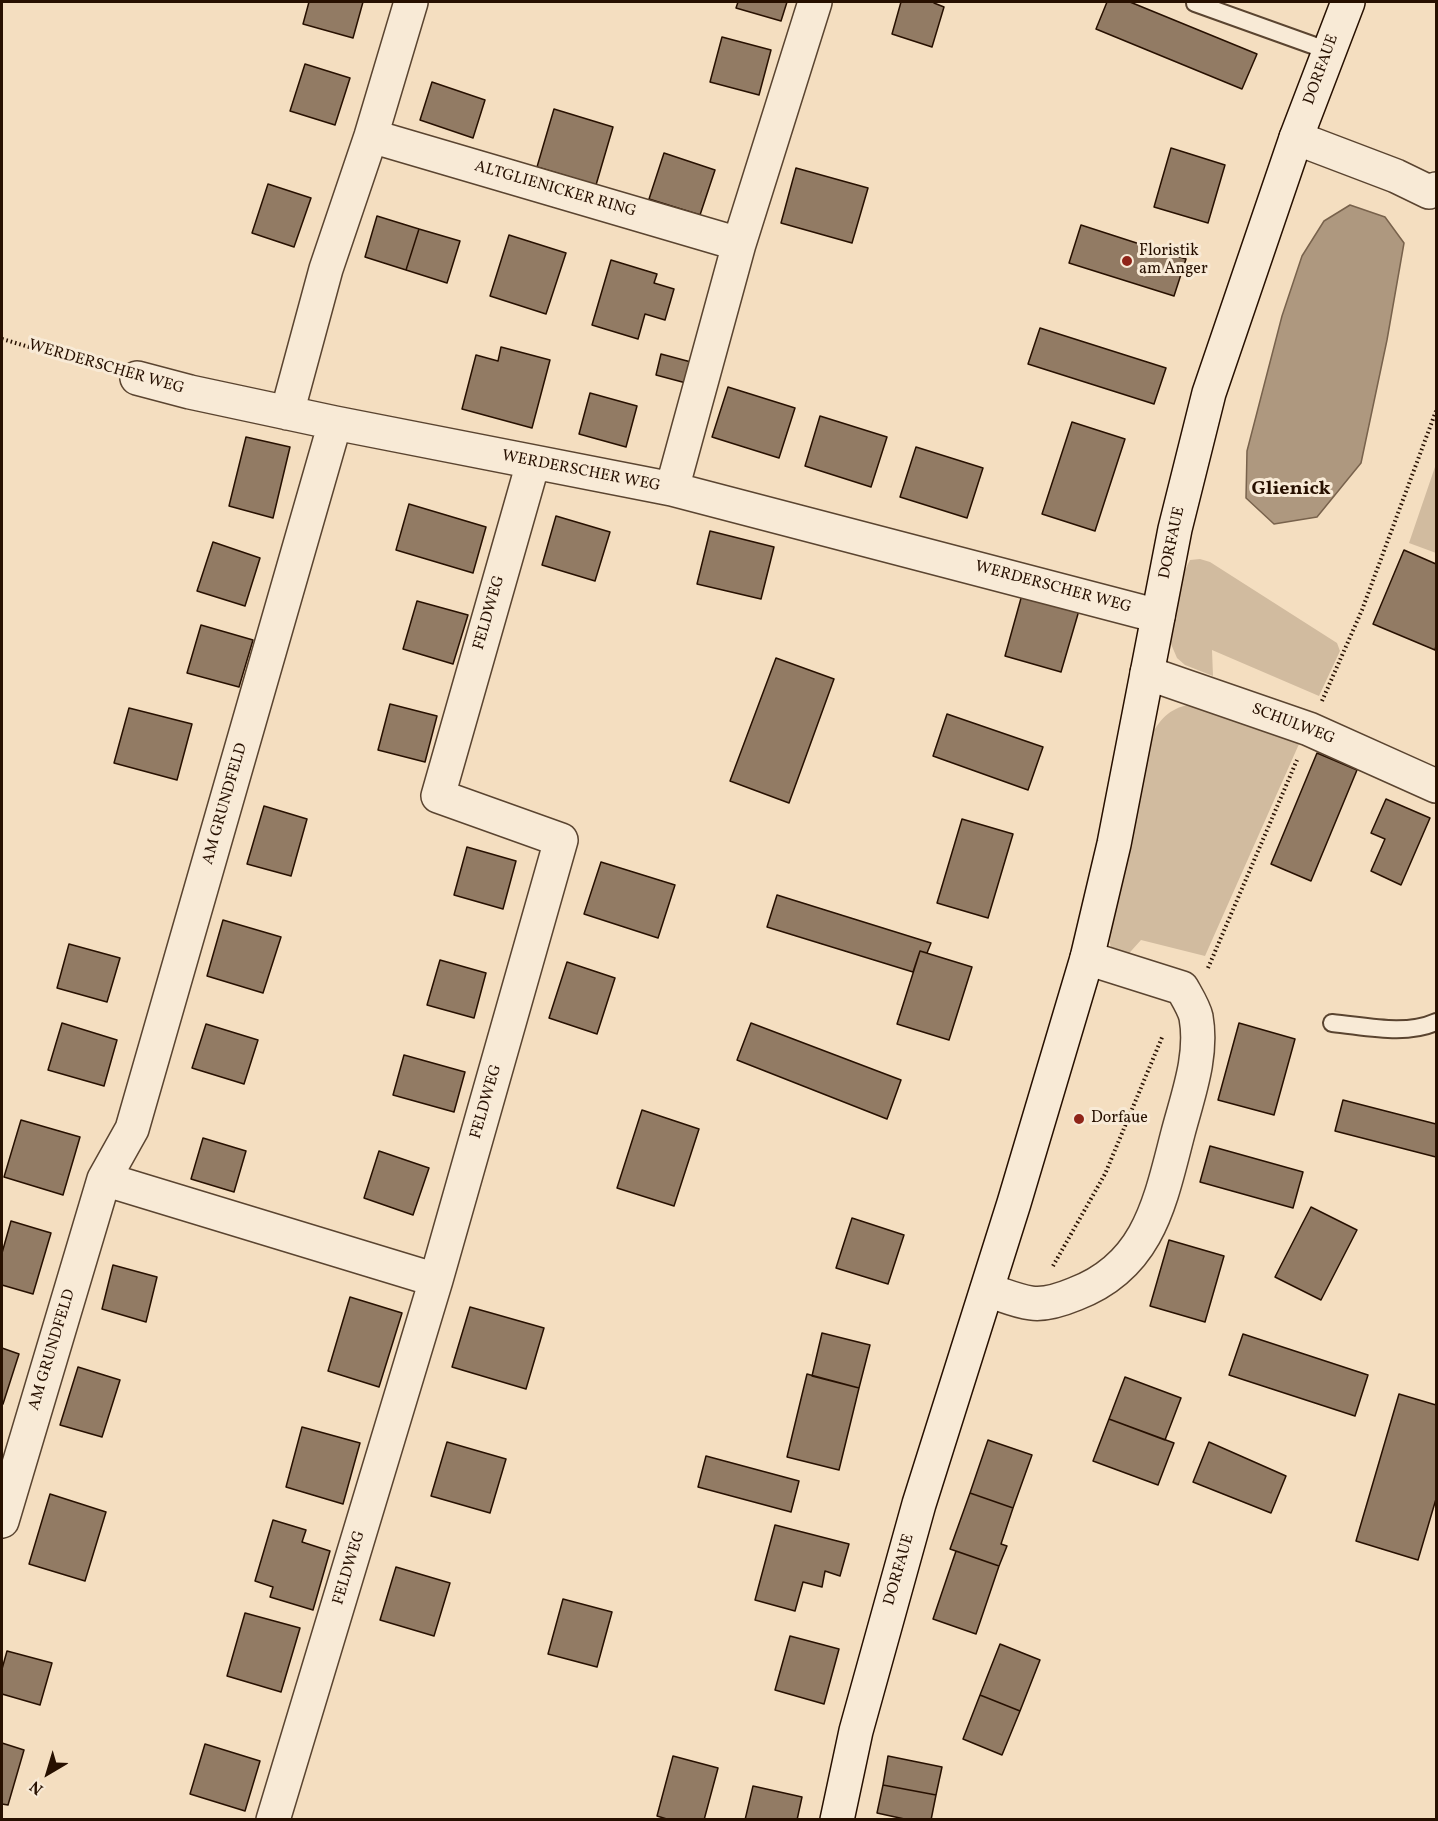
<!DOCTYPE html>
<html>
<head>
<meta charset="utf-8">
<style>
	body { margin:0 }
	#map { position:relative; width:1438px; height:1821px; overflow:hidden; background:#f4dec0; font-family:Vollkorn,serif }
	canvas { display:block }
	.frame { position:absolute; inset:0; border:3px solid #271000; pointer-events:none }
	.north { position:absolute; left:18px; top:1743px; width:60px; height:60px; -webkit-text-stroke:4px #f8ead6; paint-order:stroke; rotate:218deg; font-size:16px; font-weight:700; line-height:24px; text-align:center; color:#271000 }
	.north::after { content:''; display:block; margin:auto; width:21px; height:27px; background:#271000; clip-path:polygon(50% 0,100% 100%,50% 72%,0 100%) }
</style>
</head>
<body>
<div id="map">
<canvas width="1438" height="1821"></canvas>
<div class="frame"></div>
<div class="north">N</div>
</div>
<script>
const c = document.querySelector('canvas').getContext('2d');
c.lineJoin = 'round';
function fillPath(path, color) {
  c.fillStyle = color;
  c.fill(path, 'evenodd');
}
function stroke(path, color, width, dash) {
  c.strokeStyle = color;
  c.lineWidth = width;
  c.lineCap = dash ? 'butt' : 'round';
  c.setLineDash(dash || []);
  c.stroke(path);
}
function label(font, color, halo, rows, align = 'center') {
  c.font = font + ' Vollkorn,serif';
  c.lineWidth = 6;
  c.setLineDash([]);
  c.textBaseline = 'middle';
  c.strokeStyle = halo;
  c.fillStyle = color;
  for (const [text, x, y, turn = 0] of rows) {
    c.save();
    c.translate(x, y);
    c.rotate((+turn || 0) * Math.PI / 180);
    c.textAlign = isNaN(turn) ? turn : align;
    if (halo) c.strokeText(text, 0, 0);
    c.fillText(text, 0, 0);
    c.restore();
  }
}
const green = new Path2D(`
	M1436,464v89l-27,-10z
	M1200,559l10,3 127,81 3,8 -21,45 -107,-46 1,26 -28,-11 -8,-7 -9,-21 14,-61 8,-16z
	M1193,704l11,1 95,39 -94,212 -64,-16 -18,20c-12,-7 -14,-13 -13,-27l41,-197c10,-19 21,-29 42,-32z`);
const water = new Path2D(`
	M1350,205l35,12 19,26 -17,97 -26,123 -44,54 -43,7 -28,-26 1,-47 35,-135 20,-60 22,-35z`);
const building = new Path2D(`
	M309,2h54l-10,36 -50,-14z
	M738,2h49l-6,19 -45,-13z
	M901,2h34l-1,1 10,4 -12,40 -40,-13z
	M1107,2h23l127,52 -15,35 -146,-60z
	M722,37l49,13 -12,45 -49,-13z
	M305,64l45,14 -15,47 -45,-14z
	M432,82l53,18 -12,38 -53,-18z
	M554,109l59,18 -17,58 -59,-18z
	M1171,148l54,17 -17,58 -54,-16z
	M664,153l51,17 -15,45 -51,-16z
	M796,168l72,20 -16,55 -71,-20z
	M268,184l43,14 -17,49 -42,-14z
	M377,216l42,13 -13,41 -41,-13z
	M1081,225l105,34 -12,37 -105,-33z
	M419,229l41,12 -13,42 -41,-13z
	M509,235l57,18 -20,61 -56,-18z
	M611,260l46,14 -3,9 20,6 -9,31 -20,-6 -7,25 -46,-14z
	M1040,328l126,40 -12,36 -126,-40z
	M501,347l49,13 -18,68 -70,-19 14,-54 22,6z
	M661,354l30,8 -5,21 -30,-8z
	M728,387l67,21 -16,50 -67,-21z
	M590,393l47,13 -11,41 -47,-13z
	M820,416l67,21 -16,50 -66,-21z
	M1072,422l53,17 -30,92 -53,-17z
	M246,437l44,10 -17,71 -44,-12z
	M916,447l67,21 -16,50 -67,-21z
	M409,504l77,23 -13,46 -77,-23z
	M556,516l54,16 -15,49 -53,-16z
	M710,531l64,16 -13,52 -64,-15z
	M213,542l47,16 -15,48 -48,-15z
	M1404,550l32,14v82l-1,4 -62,-26z
	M1023,591l57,16 -19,65 -56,-16z
	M417,601l51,14 -15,49 -50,-15z
	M201,625l52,15 -14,47 -52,-14z
	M776,658l58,21 -45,124 -59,-22z
	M390,704l47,12 -12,46 -47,-12z
	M129,708l63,16 -15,56 -63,-17z
	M947,714l96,33 -15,43 -95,-34z
	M1317,753l40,17 -46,111 -40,-17z
	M1386,799l44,19 -29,67 -30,-14 14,-32 -14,-6z
	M264,806l43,13 -16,57 -44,-12z
	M962,819l51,15 -25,84 -51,-15z
	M467,847l49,14 -13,48 -49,-14z
	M601,862l74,23 -17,53 -74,-24z
	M777,895l154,48 -4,10 -7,-2 -7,21 -146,-45z
	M223,920l58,17 -18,56 -56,-17z
	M69,944l51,14 -13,44 -50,-14z
	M920,951l52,16 -23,73 -52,-16z
	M440,960l46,13 -12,45 -47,-13z
	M567,962l48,16 -18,56 -48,-16z
	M62,1023l55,17 -13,46 -56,-16z
	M751,1023l150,57 -14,39 -150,-59z
	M1239,1023l56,16 -21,76 -56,-15z
	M206,1024l52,16 -14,44 -52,-16z
	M404,1055l61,17 -11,40 -61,-17z
	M1343,1100l93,24v33l-101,-26z
	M642,1110l57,19 -25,77 -57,-18z
	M21,1120l59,17 -17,58 -59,-18z
	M203,1138l43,13 -12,41 -43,-13z
	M1210,1146l93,26 -10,36 -93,-26z
	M379,1151l50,17 -16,47 -49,-17z
	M1311,1207l46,23 -36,70 -46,-23z
	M852,1218l52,17 -16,49 -52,-16z
	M11,1221l40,12 -18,61 -31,-9v-32z
	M1169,1240l55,16 -19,66 -55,-16z
	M113,1265l44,12 -11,45 -44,-13z
	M350,1297l52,16 -23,74 -51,-16z
	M470,1307l74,21 -18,61 -74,-22z
	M822,1333l48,12 -11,43 -47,-12z
	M1243,1334l125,41 -13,41 -126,-41z
	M2,1348l17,6 -16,50h-1z
	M78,1367l42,13 -18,57 -42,-12z
	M807,1374l52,14 -20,82 -52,-13z
	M1125,1377l56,21 -16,42 -56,-21z
	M1399,1394l37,11v94l-18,61 -62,-19z
	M1109,1419l65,24 -16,42 -65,-24z
	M302,1427l58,16 -17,61 -57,-17z
	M988,1440l44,15 -19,53 -43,-15z
	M447,1442l59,17 -16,54 -59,-17z
	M1209,1442l77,34 -15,37 -78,-31z
	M706,1456l93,25 -8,31 -93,-25z
	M970,1493l43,15 -12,36 6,2 -8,20 -49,-17z
	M50,1494l56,18 -21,69 -56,-17z
	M273,1520l33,10 -4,12 28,9 -17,59 -43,-13 3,-10 -18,-6z
	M775,1525l74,19 -9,32 -15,-5 -3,16 -19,-5 -8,29 -40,-11z
	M956,1551l43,15 -23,68 -43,-15z
	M396,1567l54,16 -16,53 -54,-16z
	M563,1599l49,13 -15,55 -49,-13z
	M245,1613l55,15 -19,64 -54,-16z
	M790,1636l49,13 -15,55 -49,-14z
	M1000,1644l40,16 -20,51 -40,-16z
	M7,1651l45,12 -12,42 -38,-11v-25z
	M980,1695l40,16 -18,44 -39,-16z
	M2,1743l22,7 -16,55 -6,-1z
	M205,1744l55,17 -15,50 -55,-17z
	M673,1756l45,12 -14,52h-34l-13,-4z
	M888,1756l54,11 -6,28 -53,-10z
	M883,1785l53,10 -5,25h-22l-32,-7z
	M753,1786l49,11 -5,23h-52z`);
const path = new Path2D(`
	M2,339l106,31
	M1322,701l40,-91 74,-199
	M1208,968l89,-208
	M1053,1266l52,-92 58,-139`);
const lane = new Path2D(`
	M1195,2v1l134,48
	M1332,1023c33,3 73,13 104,-1`);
const street = new Path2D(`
	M371,136l368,108
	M1296,138l100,38 33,16 7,-3
	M137,378l53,14 145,31 337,66 486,127
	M287,413l39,-144 45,-133 40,-134
	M672,489l67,-245 76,-242
	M1147,673l162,56 127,57
	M104,1179l332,101
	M987,1290c14,4 29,11 44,13 13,2 32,-4 44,-9 74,-28 85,-92 103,-161 10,-38 25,-77 18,-116 -2,-9 -9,-20 -14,-29l-95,-30
	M2,1521l102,-342 28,-50 203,-706
	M273,1820l163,-540 125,-440 -123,-44 95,-333`);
const secondary = new Path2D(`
	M837,1820l19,-89 63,-227 95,-301 73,-245 27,-114 61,-315 34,-136 87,-255 52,-136`);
const markers = [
	[1127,261,6,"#8f2418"],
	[1079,1119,6,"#8f2418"]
];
const streetNames = [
	["DORFAUE",1322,70,-70],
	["ALTGLIENICKER RING",555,190,16],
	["WERDERSCHER WEG",106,368,16],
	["WERDERSCHER WEG",581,472,11],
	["DORFAUE",1173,543,-78],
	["WERDERSCHER WEG",1053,588,15],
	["FELDWEG",490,613,-74],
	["SCHULWEG",1293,725,21],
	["AM GRUNDFELD",226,804,-74],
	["FELDWEG",487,1102,-74],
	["AM GRUNDFELD",53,1350,-73],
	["FELDWEG",350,1568,-73],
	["DORFAUE",900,1570,-74]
];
const poiNames = [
	["Floristik",1139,252],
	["am Anger",1139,270],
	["Dorfaue",1091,1119]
];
const quarterNames = [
	["Glienick",1291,490]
];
fillPath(green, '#d1bb9f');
fillPath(water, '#ae987f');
stroke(water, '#78624c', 1.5);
fillPath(building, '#927b64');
stroke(building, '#271000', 1.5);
stroke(lane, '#5a4430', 20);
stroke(street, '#5a4430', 36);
stroke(secondary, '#271000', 36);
stroke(path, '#271000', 4, [1.5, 3]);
stroke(lane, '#f8ead6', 16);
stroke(street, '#f8ead6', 33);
stroke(secondary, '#f8ead6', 33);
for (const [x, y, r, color] of markers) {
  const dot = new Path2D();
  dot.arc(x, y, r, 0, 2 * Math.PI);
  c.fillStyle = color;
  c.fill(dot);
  stroke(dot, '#f8ead6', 2);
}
label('16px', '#271000', '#f8ead6', streetNames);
label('16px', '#271000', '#f8ead6', poiNames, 'left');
label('bold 20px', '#271000', '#f8ead6', quarterNames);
</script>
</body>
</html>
